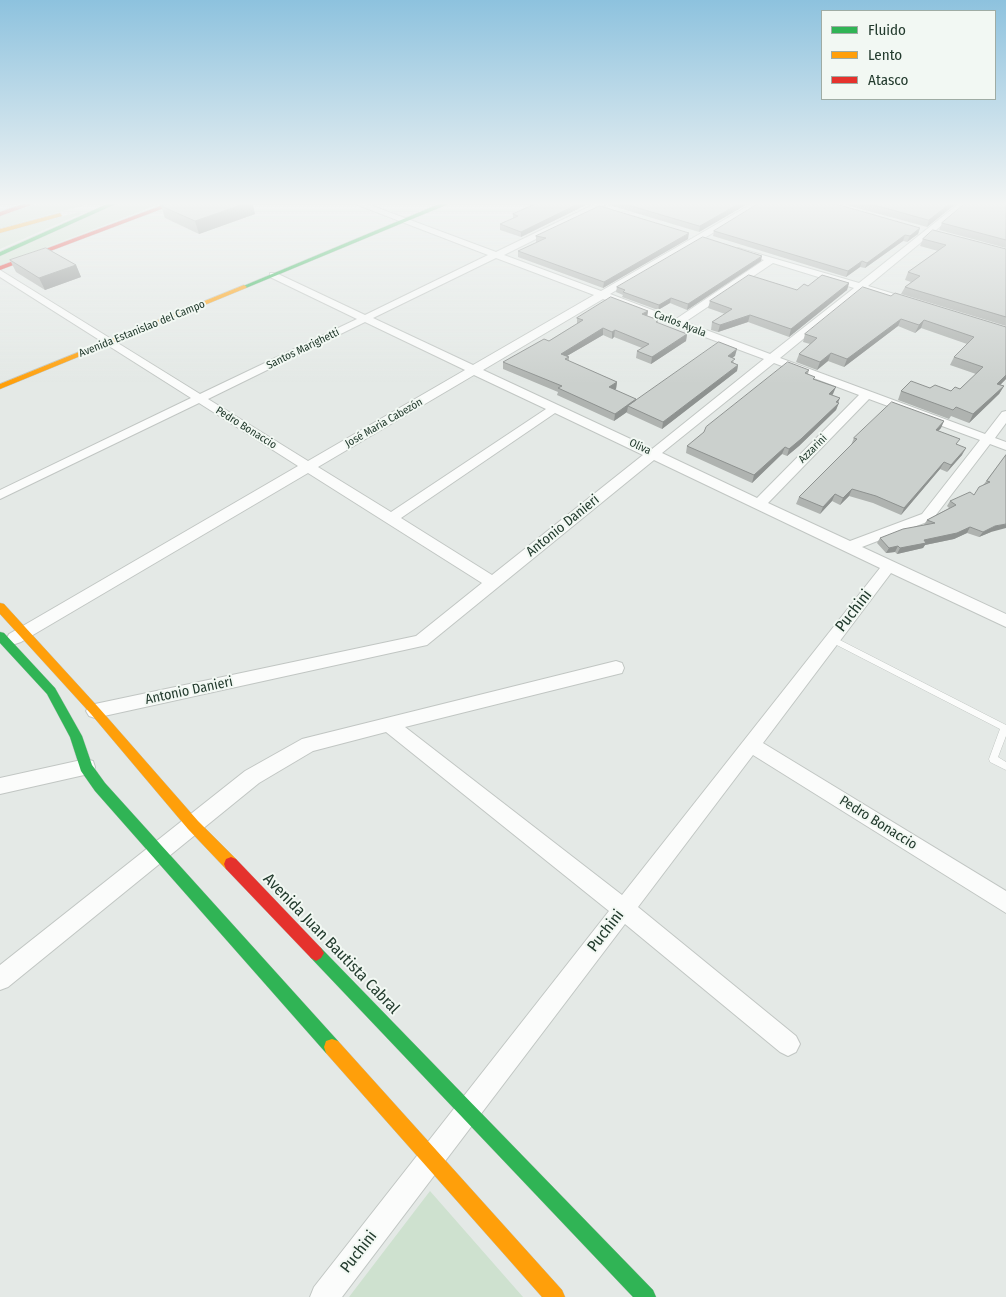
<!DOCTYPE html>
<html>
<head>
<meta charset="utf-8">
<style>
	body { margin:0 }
	#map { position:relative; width:1006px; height:1297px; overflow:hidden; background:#e4e9e6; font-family:"Fira Sans Condensed",sans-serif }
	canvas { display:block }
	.legend { position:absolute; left:821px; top:10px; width:175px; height:90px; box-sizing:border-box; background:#f2f8f3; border:1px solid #9faca4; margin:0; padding:6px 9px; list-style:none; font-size:15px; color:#233b2e }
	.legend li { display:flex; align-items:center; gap:10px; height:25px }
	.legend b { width:25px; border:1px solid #9faca4 }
</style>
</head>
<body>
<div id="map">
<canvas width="1006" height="1297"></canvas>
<ul class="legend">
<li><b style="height:6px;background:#30b455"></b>Fluido</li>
<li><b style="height:6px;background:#ff9f0a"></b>Lento</li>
<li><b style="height:6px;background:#e5322d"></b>Atasco</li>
</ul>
</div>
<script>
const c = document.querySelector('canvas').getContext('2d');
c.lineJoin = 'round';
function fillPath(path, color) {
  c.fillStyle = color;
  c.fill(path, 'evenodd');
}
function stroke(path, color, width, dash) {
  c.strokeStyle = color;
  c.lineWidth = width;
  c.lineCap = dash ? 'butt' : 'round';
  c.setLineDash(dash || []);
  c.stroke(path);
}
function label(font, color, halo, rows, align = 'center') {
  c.font = font + ' "Fira Sans Condensed",sans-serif';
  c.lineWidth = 4;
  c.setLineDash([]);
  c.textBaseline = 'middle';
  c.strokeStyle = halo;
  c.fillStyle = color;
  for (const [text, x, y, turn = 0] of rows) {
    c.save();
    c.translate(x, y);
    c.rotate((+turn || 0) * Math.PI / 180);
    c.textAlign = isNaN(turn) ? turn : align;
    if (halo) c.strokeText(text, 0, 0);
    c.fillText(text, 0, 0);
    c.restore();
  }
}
const green = new Path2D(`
	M43,202h53l-96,26v-12z
	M119,202h46l-165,63v-9z
	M79,212l4,1 -83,36v-16z
	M430,1191l93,106h-174z`);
const lane = new Path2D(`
	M832,636l174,89v11l-8,21 8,5v8l-16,-8 -1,-3 11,-30 -171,-88 -1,-2 1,-2z`);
const street = new Path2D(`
	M350,202h12l134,50 103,-50h11l-106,53 97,36 154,-89h10l-155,92 66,25 88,-59 -26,-8v-4l121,35 102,-81h9l-102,84 46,14v4h-6l-45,-14 -83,68 205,76 17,-22 4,-1v12l-11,15 11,4v8l-16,-6 -58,76 -70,27 144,67v13l-115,-54 -128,170 243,148v22l-253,-158 -115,152 158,129 4,8 -4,8 -8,4 -8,-4 -155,-128 -283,373h-32l4,-10 295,-376 -223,-179 -73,19 -54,32 -251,204 -8,3v-25l245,-194 57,-32 314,-78 6,2 2,5 -2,5 -217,54 217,168 258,-327 -226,-108 -227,185 -332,73 -6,-2 -3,-5 3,-5 6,-2 321,-68 66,-53 -174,-110 -287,169 -6,2 -6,-2 -2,-4 2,-4 289,-168 -99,-63 -199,96v-9l191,-92 -191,-121v-7l200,124 157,-75 -87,-42v-4h6l89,42 123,-60zM496,258l98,37 -121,70 -100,-47zM773,263l81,25 -84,66 -85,-32zM603,299l161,60 -112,90 -169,-79zM365,322l100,48 -157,91 -100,-62zM774,363l85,32 -102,103 -95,-45zM474,375l72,34 -155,103 -73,-45zM869,399l111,41 -58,74 -72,27 -82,-38zM555,413l88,42 -151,120 -91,-57z
	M86,759l7,2 2,6 -2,6 -93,21v-16z`);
const fast = new Path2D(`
	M112,202h8l-120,54v-4z
	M444,202h9l-207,86 -5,-1z
	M0,632l4,1 51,55 27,48 10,29 13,18 233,258 2,6 -2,6 -6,2 -6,-2 -231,-262 -14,-20 -11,-34 -23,-43 -47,-51z
	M316,945l5,3 332,342 3,7h-23l-322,-339 -3,-5 3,-5z`);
const slow = new Path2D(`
	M60,213l2,3 -62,17v-4z
	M244,285l3,2 -1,1 -246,101v-5z
	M0,603l4,1 95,104 99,113 38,38 2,5 -2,5 -5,2 -5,-2 -38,-40 -97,-115 -91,-100z
	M332,1039l6,2 224,249 3,7h-23l-216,-244 -2,-6 2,-6z`);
const jam = new Path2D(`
	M29,202h10l-39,14v-4z
	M171,202h9l-180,68v-4z
	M231,857l5,2 85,89 3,5 -3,5 -5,3 -5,-3 -85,-89 -2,-5 2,-5z`);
const wall = new Path2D(`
	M171,202h81l3,12 -56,20 -34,-16 -4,-12z
	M540,202h52l-71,35 -21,-7v-6l13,-5v-5z
	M609,202h142l-52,30 -90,-27z
	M835,202h123l-31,25z
	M1006,202v46l-67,-18 3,-7z
	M920,228l-2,6 -11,8 -4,-1 -38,27 -5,-1 -14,10 -133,-41 1,-5z
	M536,236l152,3 -85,49 -85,-31v-6l19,-9h-1z
	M923,239l83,10v77l-105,-32 4,-7 6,-5 -6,-2 3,-8 30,-21 -18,-5z
	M10,260l66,5 5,12 -36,13 -29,-18z
	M761,261l-74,49 -17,-7 -12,7 -36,-13 1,-2 -7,-3 1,-5z
	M849,283l-2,7 -58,47 -41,-15 -30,10 -7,-2 1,-8 13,-8 -17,-6 2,-7 87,-11 11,-4z
	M891,296l115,31v52l-6,6 4,1 -5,8 -30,29 -18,-7 -2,3 -51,-19 3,-9 29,-3 21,3 9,-2 16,-15 -26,-9 4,-8 13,-13 -46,-16 -6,5 -17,-7 -54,41 -16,-6 -11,9 -21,-8 3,-8 11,-10 -7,-2 2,-8z
	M648,311l-1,5 11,4v3l29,11 -1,7 -35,23 -15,-6 1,-7 5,-3 -28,-11 -2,2 -9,-4 -36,21 2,1v4l48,21 -1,7 -2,1 22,11 99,-45 -3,2 2,5 4,2 -1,6 -75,58 -35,-16v-1l-13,9 -57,-26 1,-3 -55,-23v-7l46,-21 28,-17v-6z
	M809,370l-1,4 25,20 -1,1 6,8 -2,7 -37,36 -12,10 -5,-2 -30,29 -66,-30 1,-7z
	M941,428l-3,3 19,14 5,10 -15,17 -7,-3 -39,46 -28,-12 -24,-7 -9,9 -8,-4 -12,13 -24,-10 3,-7 52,-52 3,-7z
	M1006,455l-15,77 -12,5 -12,-4 -13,6 -29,6 -2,3 -26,6 -2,-2 -9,1 -9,-10 3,-5 44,-13 3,-5 22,-12 -2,-2 3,-5 24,-6 10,-11z`);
const shadedWall = new Path2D(`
	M250,202h2l3,12 -56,20 -4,-13z
	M582,202h10l-71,35v-5z
	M742,202h9l-52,30 1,-6z
	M952,202h6l-31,25 2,-7z
	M920,228l-2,6 -11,8 3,-6z
	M689,233l-1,6 -85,49 1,-6z
	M905,235l-2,6 -38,27 2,-5z
	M762,256l-1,5 -74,49 1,-6z
	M862,261l-2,6 -14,10 2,-6z
	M76,265l5,12 -36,13 -6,-12z
	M849,283l-2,7 -58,47 2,-8z
	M671,298l-1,5 -12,7 1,-5z
	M648,311l-1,6 -5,-3z
	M750,315l-2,7 -30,10 2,-7z
	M901,319l-3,7 -54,41 3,-8z
	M924,320l-3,8 -6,5 4,-8z
	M603,328v7l-43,25 1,-6z
	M615,330l-1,7 -2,2v-7z
	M687,334l-1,7 -35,23 1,-7z
	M737,349l-2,7 -9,7 2,-7z
	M831,353l-3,8 -11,9 3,-8z
	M738,365l-1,6 -75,58 1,-7z
	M1006,375v4l-13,13 4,-8z
	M617,382l-1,7 -8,5 1,-7z
	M1004,386l-5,8 -30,29 4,-9z
	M836,387l-3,7 -7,7 3,-7z
	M840,398l-3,7 2,-2 -3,7 -37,36 -12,10 2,-7z
	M636,399l-1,7h-7l-1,6 -13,9 1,-7z
	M944,421l-3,7 -9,9 4,-7z
	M785,447l-3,7 -30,29 2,-8z
	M966,448l-4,7 -15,17 4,-7z
	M944,462l-4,7 -39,46 3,-7z
	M852,489l-3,7 -9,9 3,-7z
	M835,494l-3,7 -12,13 3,-7z
	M1006,524v4l-15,4 -12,5 4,-5 12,-6z
	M970,527l-3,6 -13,6 -29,6 -2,3 -26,6 3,-6 24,-8z
	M898,546l-3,6 -9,1 3,-5z`);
const building = new Path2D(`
	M171,202h79l-55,19 -34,-15z
	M540,202h42l-61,30 -21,-8 18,-8 -5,-2z
	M618,202h124l-42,24z
	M761,202h68l91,26 -10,8 -5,-1 -38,28 -5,-2 -14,10 -134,-40z
	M864,202h88l-23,18z
	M967,202h39v38l-64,-17z
	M600,206l89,27 -85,49 -86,-31 28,-13 -10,-2z
	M933,230l73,19v68l-101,-30 15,-11 -12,-4 38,-27 -23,-6z
	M703,237l59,19 -74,48 -17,-6 -12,7 -36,-13 2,-2 -8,-3z
	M46,248l30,17 -37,13 -29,-18z
	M749,275l48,15 7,-6 4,2 14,-11 27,8 -58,46 -41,-14 -30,10 -8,-3 20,-13 -22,-8z
	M863,287l28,9 4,-3 111,34v48l-9,9 7,2 -31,28 -17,-7 -3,3 -52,-19 10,-10 19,7 5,-3 16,6 4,-4 5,2 23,-22 -29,-10 20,-20 -50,-17 -5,5 -18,-6 -54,40 -16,-6 -11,9 -21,-8 18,-16 -12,-4z
	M611,297l37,14 -6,3 16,6 -2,2 31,12 -35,23 -15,-6 12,-7 -34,-14 -3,2 -9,-4 -42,26 8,3 -4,2 52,23 -8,5 27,12 -21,15 -57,-26 4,-2 -59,-24 41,-23 5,2 34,-21 -6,-2z
	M719,342l18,7 -9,7 7,3 -4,3 7,3 -75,57 -35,-16z
	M788,362l21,8 -4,3 10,4 -2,2 23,8 -7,7 11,4 -4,4 3,1 -38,36 -12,10 -4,-2 -31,28 -67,-29 17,-14 2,-5z
	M892,402l52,19 -8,9 24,9 -4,5 10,4 -15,17 -7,-3 -40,46 -28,-12 -24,-7 -9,9 -8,-4 -12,13 -24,-10 58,-58 -3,-1z
	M1006,455v69l-11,2 -12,6 -13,-5 -13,6 -33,7 2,3 -26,5 -2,-2 -9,2 -9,-10 23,-9 32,-6 -8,-3 29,-15 -6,-4 20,-9 4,3 5,-8 11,-5 -3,-1z`);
const farStreetnames = [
	["Carlos Ayala",680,324,21],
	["Avenida Estanislao del Campo",142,329,-22],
	["Santos Marighetti",303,349,-26],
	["José Maria Cabezón",384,423,-30],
	["Pedro Bonaccio",246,428,32],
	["Oliva",640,447,25],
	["Azzarini",813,449,-45]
];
const streetNames = [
	["Antonio Danieri",563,526,-39],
	["Antonio Danieri",189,691,-12],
	["Pedro Bonaccio",878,823,32]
];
const nearStreetnames = [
	["Puchini",854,611,-52],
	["Puchini",606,931,-52],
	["Avenida Juan Bautista Cabral",331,944,46],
	["Puchini",359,1252,-52]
];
fillPath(green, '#cee1cf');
stroke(lane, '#c1c6c3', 1);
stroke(street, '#c1c6c3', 2);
stroke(fast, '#bec5c1', 1);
stroke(slow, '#bec5c1', 1);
stroke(jam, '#bec5c1', 1);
fillPath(lane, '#fbfcfb');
fillPath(street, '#fbfcfb');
fillPath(fast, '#30b455');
fillPath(slow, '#ff9f0a');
fillPath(jam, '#e5322d');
fillPath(wall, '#afb3b0');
fillPath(shadedWall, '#8e9290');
fillPath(building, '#cbd0cd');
stroke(building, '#8e9290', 1);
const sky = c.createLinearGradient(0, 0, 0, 384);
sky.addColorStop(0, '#8dc2de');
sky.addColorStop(0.53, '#f3f5f4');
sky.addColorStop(1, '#f3f5f400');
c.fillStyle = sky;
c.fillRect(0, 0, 1006, 384);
label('11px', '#233b2e', '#f2f8f3', farStreetnames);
label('14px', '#233b2e', '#f2f8f3', streetNames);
label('16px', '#233b2e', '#f2f8f3', nearStreetnames);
</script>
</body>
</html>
